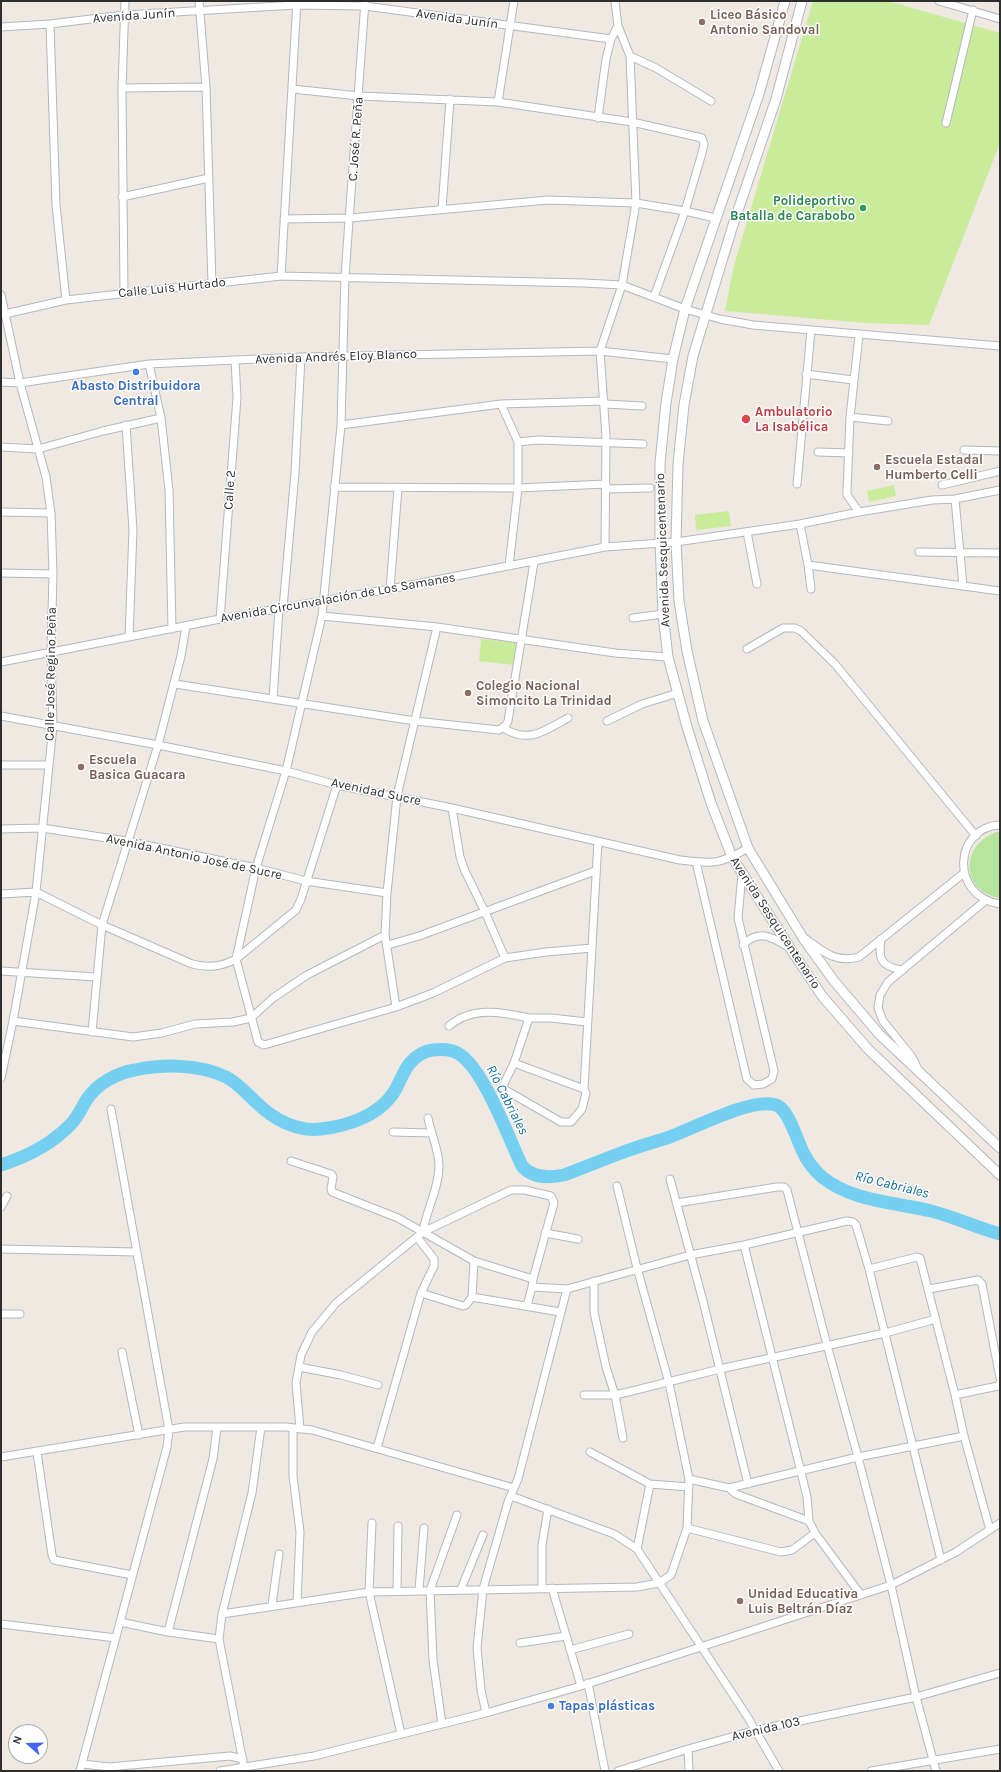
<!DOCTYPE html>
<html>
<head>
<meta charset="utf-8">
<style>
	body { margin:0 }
	#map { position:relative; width:1001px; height:1772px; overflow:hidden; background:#efe9e1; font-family:Karla,sans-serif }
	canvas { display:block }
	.frame { position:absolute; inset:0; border:2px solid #2e2e2e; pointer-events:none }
	.north { position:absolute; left:8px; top:1724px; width:40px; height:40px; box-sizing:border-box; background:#fff; border:1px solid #ababab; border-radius:50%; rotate:290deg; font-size:11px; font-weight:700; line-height:16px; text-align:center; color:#2e2e2e }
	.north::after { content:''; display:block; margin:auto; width:14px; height:18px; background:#4264fb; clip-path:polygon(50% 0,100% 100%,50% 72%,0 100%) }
</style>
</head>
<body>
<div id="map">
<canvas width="1001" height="1772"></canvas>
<div class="frame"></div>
<div class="north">N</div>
</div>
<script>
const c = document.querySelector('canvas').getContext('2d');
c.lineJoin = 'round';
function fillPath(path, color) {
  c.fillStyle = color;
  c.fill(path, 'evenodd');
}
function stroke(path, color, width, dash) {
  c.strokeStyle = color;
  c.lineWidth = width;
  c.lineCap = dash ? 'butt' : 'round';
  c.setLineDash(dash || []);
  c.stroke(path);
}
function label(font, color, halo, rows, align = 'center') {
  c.font = font + ' Karla,sans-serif';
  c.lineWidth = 3;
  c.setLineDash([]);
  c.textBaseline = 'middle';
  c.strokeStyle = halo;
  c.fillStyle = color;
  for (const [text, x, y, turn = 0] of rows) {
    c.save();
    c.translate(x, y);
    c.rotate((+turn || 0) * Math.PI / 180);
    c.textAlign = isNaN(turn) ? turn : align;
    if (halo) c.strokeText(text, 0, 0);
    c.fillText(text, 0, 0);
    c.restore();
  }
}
const green = new Path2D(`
	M996,832h4v66c-39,-6 -41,-52 -4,-66z`);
const pitch = new Path2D(`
	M813,1h75l112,32v110l-71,182 -63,-2 -141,-12 9,-46z
	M894,485l2,11 -27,6 -2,-11z
	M729,511l2,15 -35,4 -1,-15z
	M481,639l36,4 -3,22 -35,-4z`);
const river = new Path2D(`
	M1,1165c25,-8 51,-21 70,-41 7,-7 11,-17 16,-25 11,-16 30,-26 48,-29 29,-6 64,-6 91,7 12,6 21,17 31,26 16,16 40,29 64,26 26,-3 58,-13 73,-37 6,-9 9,-21 16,-29 7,-8 14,-12 23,-13 10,-1 18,-1 26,4 25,15 50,85 63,112 10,12 27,12 42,9 19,-7 38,-15 57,-22 15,-6 30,-10 46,-15 24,-8 84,-41 109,-33 13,4 21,36 28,49 4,8 11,17 18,23 31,25 73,25 109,34 24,6 46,17 69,23`);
const minor = new Path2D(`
	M199,1l7,86 6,197
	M365,1l-20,275 -4,149 -19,191 -36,155 -30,97 -20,91 22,83 6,3 132,-38 37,-14 72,-35 41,-6 46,-4
	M939,1l61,18
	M50,24l6,181 10,95
	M1,27l49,-3 74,-9 172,-10 69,1 246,33 7,-13
	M630,56l26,12 55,33
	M122,88l84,-1
	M292,89l67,7 139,6 134,20 70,16 2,6 -2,9 -17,58 -31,86
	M498,102l16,-101
	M598,118l8,-59 5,-20
	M946,123l27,-113
	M122,197l87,-19
	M442,209l8,-110
	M284,219l66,-1 198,-18 88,3 49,8 30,7
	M281,276l16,-275
	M124,294l-2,-206 3,-87
	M1,295l19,88 26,94 5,36 2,61 -2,79 2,73 -17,166 -23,129 -12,57
	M1,314h4l61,-14 215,-24 303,7 38,2 63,24 35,10 33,6 247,21
	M859,335l-9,82 -3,74v4l12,17
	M149,364l12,54 8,72 3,139
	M806,374l47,6
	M1,382l19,1 129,-19 152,-7 299,-6 73,8
	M501,404l17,38v46l-9,78
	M605,404l37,2
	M850,417l38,4
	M126,425l7,105 -4,107
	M341,425l160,-21 103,-3
	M518,442l20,-2 105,4
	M1,447l37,2 65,-18 58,-13
	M964,450l36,1
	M818,452l31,1
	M797,484l14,-154
	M942,485l58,-14
	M334,487l184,1 88,-4
	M606,489l44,-1
	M955,499l8,87
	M1,512l50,1
	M800,524l8,41 192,26
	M747,532l10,52
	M605,547l1,-110 -6,-86 22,-66 14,-82 -6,-147 -12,-30 -3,-25
	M919,552l81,1
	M808,565l3,24
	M1,573l52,1
	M390,589l8,-101
	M283,608l12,-135 6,-116
	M322,616l115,11 178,26 53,4
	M633,618l30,-4
	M220,619l17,-221 -2,-38
	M747,649l36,-21h12l6,3 34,33 141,172
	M1,662l219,-43 170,-30 215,-42 71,-5 124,-18 59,-12 73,-12 23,-1 45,-9
	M175,684l240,37 84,9 7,-5 2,-4 26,-159
	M273,698l6,-89
	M1,716l157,29 128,26 51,14 115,23 228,52c32,4 39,5 68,-12
	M607,721l35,-17 36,-11
	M503,728c26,16 41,3 65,-10
	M1,765h47
	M452,808l8,49 5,14 20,41 20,46
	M1000,825c-46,2 -51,71 0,79
	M1,829l41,-1 85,13 129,27 50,13 81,12
	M696,862l49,209 2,8 7,6 9,-1 9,-5 2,-8 -36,-153 4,-44
	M1,894l35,-2 66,33 90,39c16,4 29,3 44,-5l60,-49 5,-11 36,-114
	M806,939c18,13 29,24 53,18l105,-84
	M881,939c-3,20 0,27 20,31
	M388,945l31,-9 176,-65
	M743,945c17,-17 30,-7 47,3
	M1,971l95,6
	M396,1007l-11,-72 2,-42 10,-97 40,-169
	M13,1021l120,16 29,-4 33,-9 38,-2 18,-4 22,-20 34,-23 78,-40
	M587,1022l-36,-4h-22l-15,45 -12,25 59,34h10l11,-13 4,-16 -2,-4 14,-248
	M449,1026c23,-20 53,-14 80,-8
	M92,1032l10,-107 56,-180 23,-89 5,-30
	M514,1063l70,26
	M918,1069l-6,-12 -29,-36 -5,-13 2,-13 8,-13 98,-82
	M393,1132l38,1
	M291,1161l40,13 2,3 -2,12 1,3 66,26 76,43 59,18 -1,8 35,2 123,-34 54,-10 103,-24 6,1 3,3 13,44 72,291
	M670,1179l33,122 45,183
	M677,1203l100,-16h7l3,3 40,155 31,112 33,128 25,112 20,74
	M1,1207l6,-11
	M423,1232c3,-22 16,-43 16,-66 0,-16 -8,-32 -11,-48
	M545,1233l33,6
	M744,1245l57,227 6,25 2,24 6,12 46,62
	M1,1249l135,3
	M474,1261l-2,36 88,15
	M869,1269l48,-12 3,1 35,137 9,41 26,94
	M594,1281v31l12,55 9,28 8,43
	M929,1289l49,-9 4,4 18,94
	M421,1293l42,13 3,-1 6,-8
	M527,1306l5,-19
	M1,1314h19
	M122,1352l17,83
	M299,1367l42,8 37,10
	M584,1395h31l13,-3 92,-23 165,-36 51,-14
	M955,1395l43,-9 2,-3
	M293,1428v48l7,56 -3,70
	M300,1429l-4,-46 5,-28 11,-23 24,-29 87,-71 88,-42h14l26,6 3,7 -21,76
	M377,1448l44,-155 13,-27v-7l-17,-22
	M37,1452l15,103 2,5 78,15
	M590,1452l60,32 39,3
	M1,1457l183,-30h102l26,3 202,58
	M689,1479l40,9 129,-31 106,-21
	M729,1488l7,6 73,27
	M511,1496l103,38 23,15 110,167 32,55
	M372,1523l-3,69 32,142
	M687,1528l94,24 11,-2 23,-17
	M637,1549l13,-65
	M542,1588v-43l6,-36
	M552,1588l29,98
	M461,1589l22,-54
	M397,1590l1,-64
	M419,1590l5,-62
	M272,1605l7,-51
	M222,1614l147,-22 268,-5 22,-4 12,-8 16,-47 2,-49 -20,-96 -32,-115 -20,-82
	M120,1622l48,10 51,7 3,-25 30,-121 9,-66
	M1,1624l115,14
	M168,1632l45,-173 4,-32
	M219,1639l24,123
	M520,1643l46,-7
	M570,1650l59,-16
	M588,1683l17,88
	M486,1713l-5,-23 -4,-42 6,-59 25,-87 10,-23 49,-190
	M442,1724l-9,-64 -3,-70 27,-75
	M688,1749l1,22
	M83,1764l26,3 121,-11 13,3
	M80,1771l87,-324 2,-17 -58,-321
	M220,1771l94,-15 172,-43 95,-27 310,-101 65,-33 44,-29
	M618,1771l70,-22 68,-19 160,-33 84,-24
	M871,1771l129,-22`);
const secondary = new Path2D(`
	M785,1l-26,93 -74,215 -12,50 -7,44 -6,60v79l3,72 5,43 19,70 24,76 21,54 58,91 32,48 46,53 132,126
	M802,1l-26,98 -43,126 -40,131 -9,49 -6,59 -2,78 3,59 8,50 16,70 45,127 55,90 31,43 46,54 120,113`);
const markers = [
	[702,22,4,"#8d6e63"],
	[863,208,4,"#2e9e5b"],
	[136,372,4,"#3f7fe0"],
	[746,419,5,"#e0444e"],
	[877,467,4,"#8d6e63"],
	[468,693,4,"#8d6e63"],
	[81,767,4,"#8d6e63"],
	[740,1601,4,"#8d6e63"],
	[551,1706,4,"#3f7fe0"]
];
const educationNames = [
	["Liceo Básico",710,15],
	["Antonio Sandoval",710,30],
	["Escuela Estadal",885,460],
	["Humberto Celli",885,475],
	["Colegio Nacional",476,686],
	["Simoncito La Trinidad",476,701],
	["Escuela",89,760],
	["Basica Guacara",89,775],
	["Unidad Educativa",748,1594],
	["Luis Beltrán Díaz",748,1609]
];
const streetNames = [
	["Avenida Junín",134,16,-4],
	["Avenida Junín",457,19,8],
	["C. José R. Peña",356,139,-86],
	["Calle Luis Hurtado",172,288,-6],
	["Avenida Andrés Eloy Blanco",336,357,-2],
	["Calle 2",230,490,-86],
	["Avenida Sesquicentenario",663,550,-92],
	["Avenida Circunvalación de Los Samanes",338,598,-10],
	["Calle José Regino Peña",51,674,-89],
	["Avenidad Sucre",376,792,12],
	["Avenida Antonio José de Sucre",194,857,12],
	["Avenida Sesquicentenario",775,923,57],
	["Avenida 103",766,1729,-13]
];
const leisureNames = [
	["Polideportivo",855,201],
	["Batalla de Carabobo",855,216]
];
const shopNames = [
	["Abasto Distribuidora",136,386],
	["Central",136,401],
	["Tapas plásticas",559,1706,"left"]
];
const healthNames = [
	["Ambulatorio",755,412],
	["La Isabélica",755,427]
];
const waterNames = [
	["Río Cabriales",507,1100,63],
	["Río Cabriales",892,1185,14]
];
fillPath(green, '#b6e59e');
fillPath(pitch, '#c9ec9a');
stroke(river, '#75cff0', 13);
stroke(minor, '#b4b7c1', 9);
stroke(secondary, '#b4b7c1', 11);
stroke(minor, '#fff', 7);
stroke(secondary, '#fff', 9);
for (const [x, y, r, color] of markers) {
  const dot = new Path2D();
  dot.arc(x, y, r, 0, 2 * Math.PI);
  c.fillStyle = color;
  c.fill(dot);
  stroke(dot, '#fff', 1.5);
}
label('bold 13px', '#785e54', '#fff', educationNames, 'left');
label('13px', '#2e2e2e', '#fff', streetNames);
label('bold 13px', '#27864d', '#fff', leisureNames, 'right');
label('bold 13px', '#366cbe', '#fff', shopNames);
label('bold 13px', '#be3a42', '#fff', healthNames, 'left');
label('italic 14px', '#0d6fa3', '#fff', waterNames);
</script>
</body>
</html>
